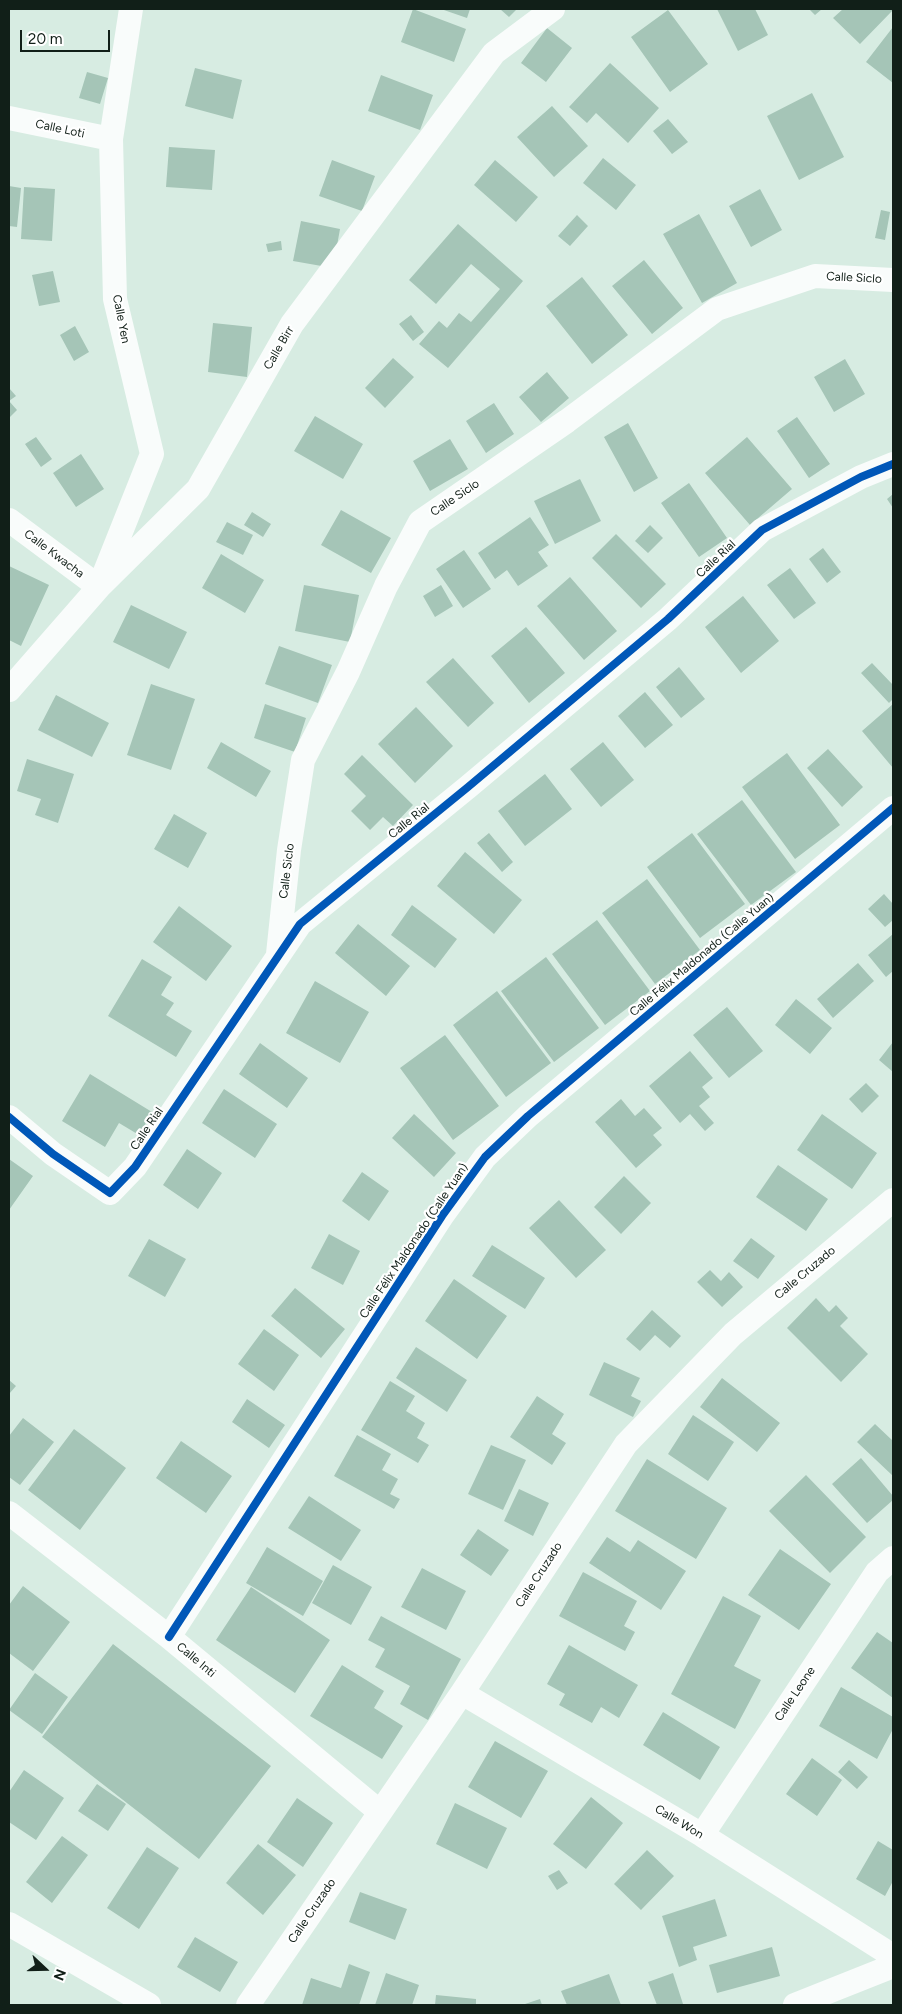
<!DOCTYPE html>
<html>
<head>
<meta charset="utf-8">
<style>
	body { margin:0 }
	#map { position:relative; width:902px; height:2014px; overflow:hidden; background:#d7ece2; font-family:Figtree,sans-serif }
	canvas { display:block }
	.frame { position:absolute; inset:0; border:10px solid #111f18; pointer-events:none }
	.north { position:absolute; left:20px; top:1944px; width:50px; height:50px; -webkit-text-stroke:4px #fff; paint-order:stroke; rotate:111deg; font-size:14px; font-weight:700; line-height:20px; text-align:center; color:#111f18 }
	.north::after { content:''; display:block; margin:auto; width:18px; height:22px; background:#111f18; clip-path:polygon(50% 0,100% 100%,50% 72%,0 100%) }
	.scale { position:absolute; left:20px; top:30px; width:90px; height:22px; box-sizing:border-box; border:2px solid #111f18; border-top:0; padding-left:6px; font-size:15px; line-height:18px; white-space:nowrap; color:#111f18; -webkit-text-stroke:4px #fff; paint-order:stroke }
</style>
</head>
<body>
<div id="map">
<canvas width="902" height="2014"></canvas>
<div class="frame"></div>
<div class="north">N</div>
<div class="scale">20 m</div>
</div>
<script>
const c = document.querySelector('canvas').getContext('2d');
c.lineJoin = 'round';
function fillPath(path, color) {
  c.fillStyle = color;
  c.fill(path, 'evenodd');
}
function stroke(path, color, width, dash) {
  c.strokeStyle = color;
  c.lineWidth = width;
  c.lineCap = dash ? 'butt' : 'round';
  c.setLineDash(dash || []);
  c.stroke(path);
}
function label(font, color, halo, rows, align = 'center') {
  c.font = font + ' Figtree,sans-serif';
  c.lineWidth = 4.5;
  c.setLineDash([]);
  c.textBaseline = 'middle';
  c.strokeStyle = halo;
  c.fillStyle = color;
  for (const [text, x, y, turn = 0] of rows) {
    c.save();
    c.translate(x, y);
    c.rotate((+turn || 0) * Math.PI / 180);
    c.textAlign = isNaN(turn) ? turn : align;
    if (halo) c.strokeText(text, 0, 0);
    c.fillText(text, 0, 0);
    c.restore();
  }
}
const building = new Path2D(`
	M413,9l53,20 -12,33 -53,-20z
	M441,9h29l-3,9z
	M500,9h17l-8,8z
	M717,9h38l13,26 -30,16z
	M809,9h13l-7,6z
	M843,9h49l1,1 -33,34 -27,-26z
	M668,10l40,54 -38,28 -39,-55z
	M893,27v56l-27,-21z
	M547,28l25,20 -26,34 -25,-19z
	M610,63l49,45 -31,35 -32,-30 -9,10 -18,-16z
	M195,68l47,12 -9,39 -48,-13z
	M87,72l21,6 -8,26 -21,-6z
	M381,75l52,20 -13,35 -52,-19z
	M812,93l32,64 -45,23 -32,-64z
	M552,106l36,40 -34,31 -37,-40z
	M668,119l20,23 -16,12 -19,-23z
	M169,147l46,3 -3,40 -46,-3z
	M603,158l33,27 -20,25 -33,-27z
	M332,160l43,16 -13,35 -43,-15z
	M495,160l43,37 -22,25 -42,-37z
	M9,186l12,2 -4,39 -8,-1z
	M24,187l31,2 -3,52 -31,-2z
	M760,189l22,41 -31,17 -22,-41z
	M881,210l9,2 -5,28 -10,-2z
	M699,214l38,69 -35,20 -39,-69z
	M577,215l11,11 -18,20 -12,-10z
	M301,221l39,8 -7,39 -40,-7z
	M458,224l65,57 -75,87 -29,-24 20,-23 8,7 12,-15 12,9 29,-33 -29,-25 -35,40 -27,-24z
	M281,241l1,9 -14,2 -2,-8z
	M644,260l39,48 -31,26 -40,-48z
	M53,271l7,31 -21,4 -7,-31z
	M582,277l46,58 -36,29 -46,-58z
	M411,315l13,17 -11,9 -14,-17z
	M213,323l39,4 -5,50 -39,-5z
	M75,326l14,26 -15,9 -14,-26z
	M393,358l21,19 -29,31 -20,-20z
	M845,359l20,35 -31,18 -20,-35z
	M547,372l22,26 -28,24 -22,-25z
	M9,388l7,8 -7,5 8,9 -8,8z
	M494,403l20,31 -28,19 -20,-32z
	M315,416l48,28 -20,35 -49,-28z
	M797,417l33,47 -21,14 -32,-47z
	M628,423l30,55 -24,14 -30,-55z
	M36,437l16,22 -11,8 -16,-23z
	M747,437l45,52 -42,36 -45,-52z
	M450,439l18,30 -38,22 -17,-30z
	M81,454l23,35 -28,18 -23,-34z
	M580,479l21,42 -46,23 -21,-43z
	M689,483l38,55 -28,19 -38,-54z
	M893,494v14l-6,-9z
	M341,510l50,28 -20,35 -50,-28z
	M252,512l19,12 -8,13 -19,-12z
	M530,517l19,28 -11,7 10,14 -30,20 -11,-16 -12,9 -17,-26z
	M227,522l26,13 -10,20 -27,-13z
	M650,525l13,13 -15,15 -13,-12z
	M616,534l50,50 -25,24 -49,-50z
	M823,548l18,24 -14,11 -18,-24z
	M464,550l27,39 -28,19 -27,-39z
	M221,554l43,26 -19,33 -43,-25z
	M9,566l40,19 -28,61 -12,-6z
	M790,568l26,35 -22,16 -27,-34z
	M570,577l47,54 -33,29 -47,-54z
	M304,585l55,10 -9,47 -55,-11z
	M441,585l12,21 -18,11 -12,-21z
	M743,596l36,45 -38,32 -36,-46z
	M131,605l56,27 -18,37 -56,-27z
	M526,627l39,46 -36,30 -38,-47z
	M279,646l53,19 -14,38 -53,-19z
	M453,658l41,45 -26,24 -42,-45z
	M872,663l21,22v14l-4,4 -28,-30z
	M679,667l26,32 -24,19 -25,-31z
	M151,684l44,15 -24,71 -44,-15z
	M645,692l28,33 -28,23 -27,-32z
	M56,695l53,28 -17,34 -54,-27z
	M265,704l41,14 -11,34 -41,-14z
	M893,704v64l-31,-37z
	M416,707l37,39 -38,37 -37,-39z
	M221,742l50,29 -15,26 -49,-29z
	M603,742l31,38 -33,27 -31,-38z
	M828,749l35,38 -21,20 -35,-39z
	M787,753l53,72 -45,34 -53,-72z
	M362,755l51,50 -20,21 -10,-9 -13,13 -19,-19 15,-15 -22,-22z
	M27,759l47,15 -16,49 -23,-8 6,-16 -24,-8z
	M545,774l27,35 -47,37 -27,-35z
	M742,800l54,72 -45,33 -54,-71z
	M174,814l33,19 -19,35 -34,-19z
	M489,833l24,29 -11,10 -25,-29z
	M692,833l53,71 -45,34 -53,-71z
	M465,852l57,48 -28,34 -57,-48z
	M647,879l53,71 -45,34 -53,-71z
	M884,894l9,10v16l-8,7 -17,-18z
	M412,905l45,34 -22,29 -44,-33z
	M179,906l53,40 -26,35 -53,-39z
	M597,920l53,71 -45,34 -53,-71z
	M358,924l52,42 -24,30 -51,-43z
	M893,934v37l-7,6 -18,-22z
	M546,957l53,71 -45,34 -53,-71z
	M142,959l30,18 -11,18 13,8 -8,12 26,16 -16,26 -68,-41z
	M858,963l16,18 -41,37 -16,-19z
	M315,981l54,31 -29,51 -54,-30z
	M497,991l54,72 -45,34 -53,-72z
	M796,999l36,29 -22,26 -35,-29z
	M727,1007l36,44 -34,27 -36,-43z
	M445,1035l54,71 -46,34 -53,-72z
	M893,1042v30l-14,-12z
	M260,1043l48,35 -21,30 -48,-34z
	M690,1051l23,27 -11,9 8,10 -11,9 15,17 -9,8 -15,-17 -10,9 -31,-37z
	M90,1074l62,38 -13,23 -20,-12 -14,24 -43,-26z
	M866,1083l13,13 -17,17 -13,-14z
	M224,1089l53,35 -22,34 -53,-35z
	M621,1099l14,17 9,-8 18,20 -9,7 9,10 -26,23 -41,-46z
	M414,1114l42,39 -22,24 -42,-39z
	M822,1114l55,39 -25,36 -55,-39z
	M187,1149l35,24 -24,36 -35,-24z
	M9,1159l24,17 -24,34z
	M778,1165l50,34 -22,32 -50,-34z
	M362,1172l27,19 -20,30 -27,-20z
	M624,1176l27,27 -30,31 -27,-27z
	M559,1200l47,50 -30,28 -47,-50z
	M329,1234l31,17 -17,34 -32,-17z
	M751,1238l24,18 -17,23 -25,-18z
	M149,1239l37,20 -21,38 -37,-21z
	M492,1245l53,33 -20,31 -53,-33z
	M710,1270l11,11 8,-9 14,15 -21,20 -25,-25z
	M454,1279l53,37 -30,43 -52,-38z
	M295,1288l50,41 -24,29 -50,-42z
	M816,1298l13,14 7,-7 12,13 -8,8 28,28 -27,28 -54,-54z
	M652,1310l29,26 -11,12 -15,-13 -15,16 -14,-12z
	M264,1329l35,26 -25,36 -36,-27z
	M416,1347l51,33 -20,32 -51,-34z
	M604,1362l36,16 -9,18 10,5 -8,16 -44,-22z
	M722,1378l58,45 -23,29 -57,-45z
	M9,1380l7,6 -7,8z
	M390,1381l25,15 -9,15 19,12 -8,15 12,7 -11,18 -57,-33z
	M537,1396l27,18 -12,20 14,9 -14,22 -42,-28z
	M247,1399l38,26 -16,23 -37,-26z
	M693,1415l41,27 -26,39 -40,-27z
	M23,1418l31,24 -34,43 -11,-8v-41z
	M875,1424l18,17v35l-36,-34z
	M74,1429l52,39 -46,62 -52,-40z
	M357,1435l34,19 -9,16 16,9 -8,15 10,5 -6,10 -60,-33z
	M181,1441l51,35 -26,37 -50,-35z
	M491,1445l35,15 -23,50 -35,-16z
	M861,1458l32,38v4l-26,23 -35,-39z
	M647,1459l80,49 -31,51 -81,-48z
	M806,1475l60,62 -36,36 -61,-62z
	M519,1489l30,14 -16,33 -29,-15z
	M309,1496l52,34 -20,31 -53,-33z
	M478,1529l31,21 -18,26 -31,-21z
	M607,1537l23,15 8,-12 48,31 -25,39 -72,-47z
	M267,1547l56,34 -20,35 -57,-33z
	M780,1549l51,35 -32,46 -51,-35z
	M333,1565l39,22 -21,38 -39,-22z
	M422,1568l44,23 -20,39 -45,-23z
	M583,1572l54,29 -13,25 11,6 -10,19 -66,-35z
	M23,1586l47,36 -37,49 -24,-18v-48z
	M251,1587l79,53 -35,53 -79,-53z
	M723,1596l38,20 -27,50 27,14 -26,49 -64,-35z
	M381,1616l80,43 -33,61 -28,-16 10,-18 -35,-19 10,-18 -17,-9z
	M877,1632l16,11v55l-42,-30z
	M113,1644l158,122 -72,93 -157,-122z
	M569,1645l69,40 -19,33 -18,-11 -9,16 -33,-18 6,-11 -18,-10z
	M342,1665l42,26 -10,17 29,18 -21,33 -72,-43z
	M35,1673l33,24 -26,37 -33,-24z
	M841,1687l52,30v12l-16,30 -58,-33z
	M663,1712l57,35 -20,33 -57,-35z
	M495,1741l53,30 -27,47 -53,-31z
	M812,1758l30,22 -25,36 -31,-22z
	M849,1760l19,17 -11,12 -19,-17z
	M24,1770l40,28 -28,42 -27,-18v-30z
	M97,1784l29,20 -18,27 -30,-20z
	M591,1797l32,26 -37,46 -33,-25z
	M297,1798l36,25 -30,44 -36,-25z
	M455,1803l52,25 -20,41 -51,-25z
	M62,1836l26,19 -36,48 -26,-21z
	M878,1841l15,9v31l-8,15 -29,-17z
	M258,1844l38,31 -33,40 -37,-32z
	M147,1847l32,21 -40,61 -32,-21z
	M647,1850l27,26 -33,34 -27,-26z
	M559,1870l9,13 -11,7 -9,-14z
	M360,1892l47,17 -12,31 -46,-18z
	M715,1899l12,37 -34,11 4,13 -18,7 -17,-51z
	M195,1937l43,25 -18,30 -43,-25z
	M772,1947l8,29 -63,17 -8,-28z
	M349,1964l21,8 -11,33h-57l9,-27 30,10z
	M386,1973l33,12 -7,20h-37z
	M673,1973l10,31 -26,1 -9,-23z
	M609,1974l12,31h-54l-6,-14z
	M436,1995l40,4v6h-41z
	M540,1999l2,6h-20z`);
const minor = new Path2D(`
	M9,118l102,21
	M9,520l90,67 53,-133 -37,-155 -4,-160 20,-130
	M9,690l90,-103 99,-98 94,-165 202,-271 59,-44
	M278,954l11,-104 14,-90 45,-88 38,-86 34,-64 147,-101 150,-112 98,-33 78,4
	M9,1117l44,37 57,39 25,-26 165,-243 168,-137 200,-168 94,-89 99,-53 32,-13
	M9,1513l160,124 211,175
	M169,1637l273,-421 43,-59 43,-41 365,-308
	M462,1693l240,142 191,121
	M702,1835l175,-263 16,-14
	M9,1924l140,81
	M248,2005l214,-312 164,-249 107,-110 160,-134
	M795,2005l98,-39`);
const cycleway = new Path2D(`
	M9,1117l44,37 57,39 25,-26 165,-243 168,-137 200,-168 94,-89 99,-53 32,-13
	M169,1637l273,-421 43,-59 43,-41 365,-308`);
const streetNames = [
	["Calle Loti",60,129,12],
	["Calle Siclo",854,278,3],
	["Calle Yen",121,319,79],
	["Calle Birr",279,348,-60],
	["Calle Siclo",455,498,-34],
	["Calle Kwacha",54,554,37],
	["Calle Rial",716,559,-43],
	["Calle Rial",409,821,-39],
	["Calle Siclo",287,871,-83],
	["Calle Félix Maldonado (Calle Yuan)",702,955,-40],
	["Calle Rial",147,1129,-56],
	["Calle Félix Maldonado (Calle Yuan)",414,1241,-56],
	["Calle Cruzado",805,1273,-40],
	["Calle Cruzado",539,1575,-57],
	["Calle Inti",196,1660,40],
	["Calle Leone",795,1694,-56],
	["Calle Won",679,1822,31],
	["Calle Cruzado",312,1911,-56]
];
fillPath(building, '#a5c5b7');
stroke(minor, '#f9fcfb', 24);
stroke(cycleway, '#0057b8', 8);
label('12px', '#111f18', '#fff', streetNames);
</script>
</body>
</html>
